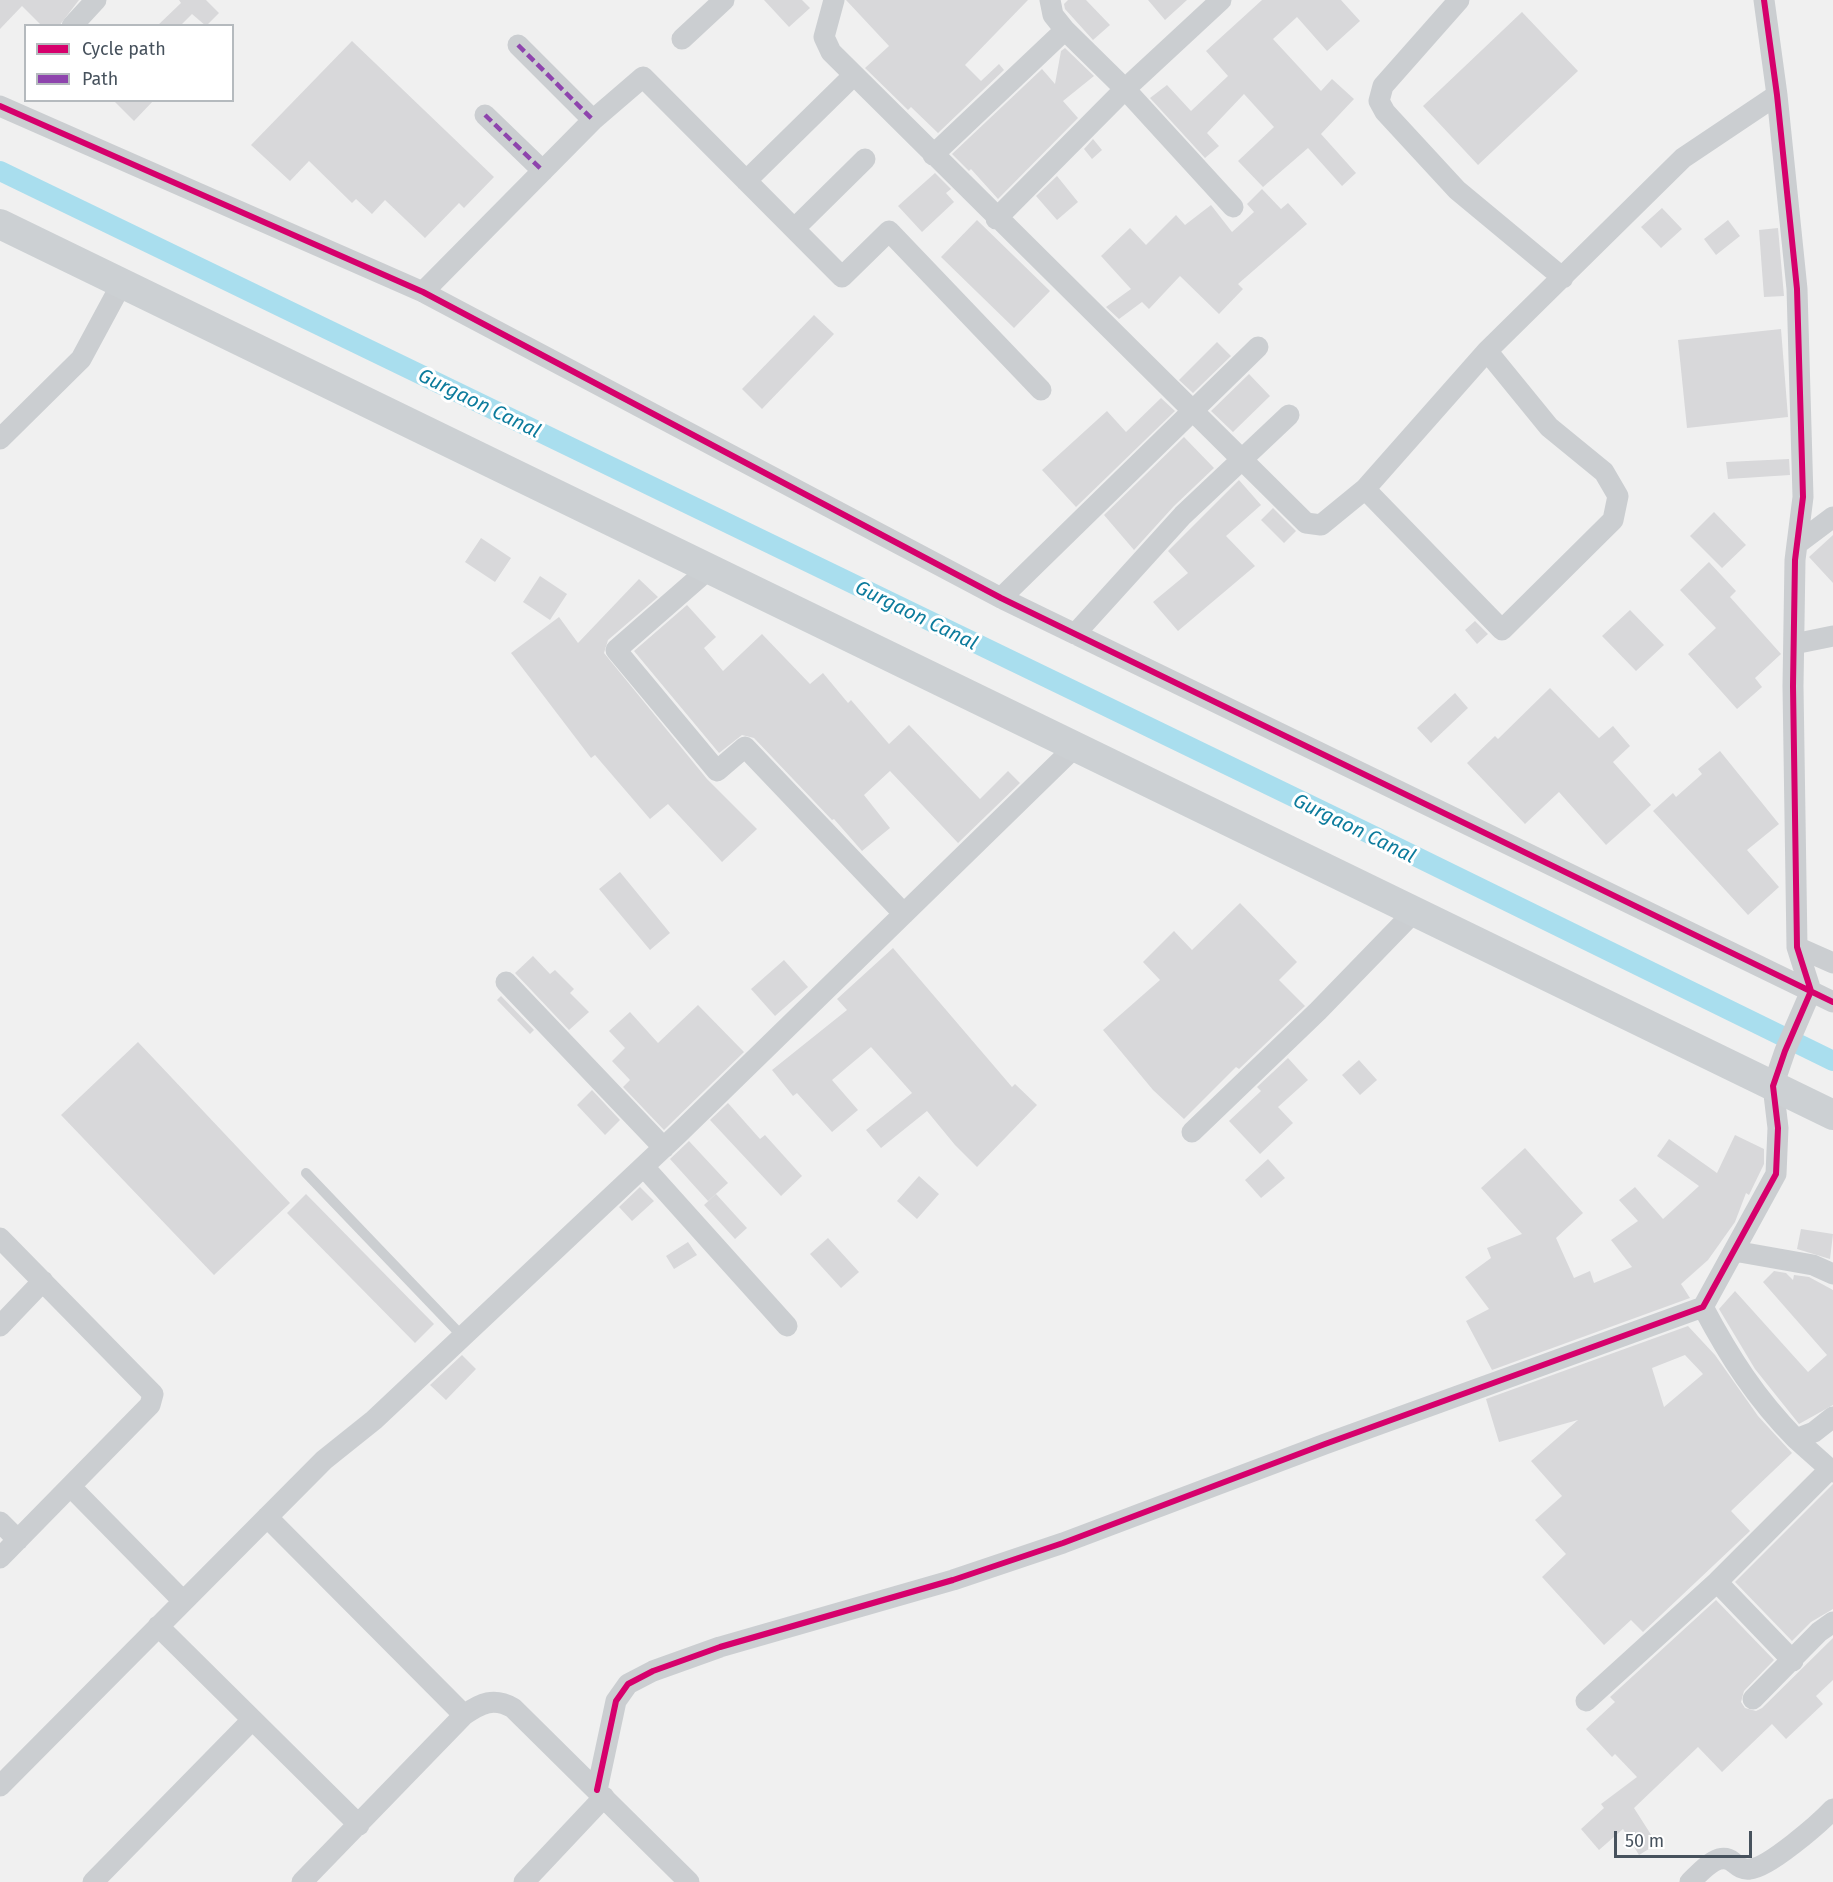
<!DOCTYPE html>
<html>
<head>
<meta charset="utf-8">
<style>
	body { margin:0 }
	#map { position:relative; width:1833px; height:1882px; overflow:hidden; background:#f0f0f0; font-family:"Fira Sans",sans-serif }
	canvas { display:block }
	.legend { position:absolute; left:24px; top:24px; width:210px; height:78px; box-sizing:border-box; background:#fff; border:2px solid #b5babe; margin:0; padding:8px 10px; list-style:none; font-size:18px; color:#47525d }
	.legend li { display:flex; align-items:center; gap:12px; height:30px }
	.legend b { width:30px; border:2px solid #b5babe }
	.scale { position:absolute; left:1614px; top:1831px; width:138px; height:27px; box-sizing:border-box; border:3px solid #47525d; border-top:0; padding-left:8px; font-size:18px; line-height:21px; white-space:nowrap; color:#47525d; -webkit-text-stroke:4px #fff; paint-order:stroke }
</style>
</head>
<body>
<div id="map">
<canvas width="1833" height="1882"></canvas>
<ul class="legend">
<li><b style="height:8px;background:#d6006c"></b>Cycle path</li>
<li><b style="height:8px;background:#8e44ad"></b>Path</li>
</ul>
<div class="scale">50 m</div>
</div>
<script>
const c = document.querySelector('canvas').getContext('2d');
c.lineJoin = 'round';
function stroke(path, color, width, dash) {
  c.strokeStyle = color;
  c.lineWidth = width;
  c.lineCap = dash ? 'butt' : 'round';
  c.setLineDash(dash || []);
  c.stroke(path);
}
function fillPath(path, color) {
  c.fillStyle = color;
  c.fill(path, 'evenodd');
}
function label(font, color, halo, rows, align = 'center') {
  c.font = font + ' "Fira Sans",sans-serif';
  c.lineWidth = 6;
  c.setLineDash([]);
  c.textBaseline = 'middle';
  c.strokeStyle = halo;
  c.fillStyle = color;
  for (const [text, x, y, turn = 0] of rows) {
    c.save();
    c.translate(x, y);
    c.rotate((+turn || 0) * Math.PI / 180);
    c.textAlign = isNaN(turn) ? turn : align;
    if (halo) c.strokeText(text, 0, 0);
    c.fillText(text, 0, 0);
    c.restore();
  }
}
const canal = new Path2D(`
	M0,171l1374,665 459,225`);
const building = new Path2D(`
	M0,0h79l-20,26h-17l-20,-20 -22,23z
	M179,0h27l13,13 -13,13 -14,-12 -12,12h-23l24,-23z
	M764,0h38l8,8 -21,19z
	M846,0h182l-63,65 16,16 18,-17 5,6 -66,63 -27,-26 -3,3 -43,-42 24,-22z
	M1068,0h18l24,25 -17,15 -28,-31 -1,-5z
	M1148,0h39l-22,20z
	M1262,0h79l19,21 -33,30 -30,-34 -24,22 48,52 11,-12 22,20 -33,35 35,39 -14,13 -34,-38 -45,39 -25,-26 36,-34 -30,-33 -37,39 12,13 -14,12 -55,-60 17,-13 24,26 37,-35 -22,-25z
	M1522,12l56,59 -100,94 -55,-59z
	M352,41l142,136 -30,31 -5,-5 -34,35 -40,-38 -13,14 -16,-15 -4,4 -43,-42 -19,20 -39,-36z
	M1065,48l29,28 -31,25 15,17 -80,81 -27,-30 -2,2 -17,-17 90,-85 13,15 6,-33z
	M113,100h41l-20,21z
	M1093,139l9,11 -10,9 -8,-10z
	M935,173l16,16 -5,4 8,9 -32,30 -24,-26z
	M1057,176l21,26 -21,18 -21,-24z
	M1262,189l19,20 7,-6 19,21 -69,60 5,5 -24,25 -39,-38 -31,33 -7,-7 -23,17 -13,-12 25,-18 -30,-33 29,-28 16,17 30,-30 9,10 26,-20 21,27 22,-20 -7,-8z
	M1662,208l20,21 -21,19 -20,-21z
	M977,220l73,71 -36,37 -73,-71z
	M1728,220l12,16 -24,19 -12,-16z
	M1778,228l6,68 -20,1 -5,-67z
	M814,315l20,19 -72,75 -20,-20z
	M1781,329l7,88 -101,11 -9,-88z
	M1217,342l14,14 -38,37 -14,-13z
	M1249,374l21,22 -37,36 -22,-21z
	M1161,398l14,13 -99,96 -34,-37 65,-59 19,21z
	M1184,437l30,31 -40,38 -40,44 -30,-35z
	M1789,459l1,16 -62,4 -2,-17z
	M1239,480l22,25 -35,31 29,30 -77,65 -25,-29 35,-29 -20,-22z
	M1273,508l23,23 -12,12 -23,-23z
	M1714,512l32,33 -24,23 -32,-32z
	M1833,535v48l-24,-26z
	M481,538l30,20 -16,24 -30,-20z
	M1709,562l27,29 -6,6 51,57 -26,24 7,9 -25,22 -49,-55 28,-26 -36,-38z
	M540,576l27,18 -17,26 -27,-18z
	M639,579l19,18 -50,43 -4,13 103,126 50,50 -35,33 -54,-58 -18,15 -55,-64 -4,3 -80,-105 48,-36 19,26z
	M687,605l29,32 -12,11 19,23 39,-37 48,50 13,-11 25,30 3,-3 38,44 20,-19 71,74 28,-28 12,12 -62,60 -68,-72 -26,24 26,33 -28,23 -28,-32 -2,1 -78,-82 -12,-3 -23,18 -85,-102z
	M1630,610l34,35 -28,26 -34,-35z
	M1475,621l13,13 -11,10 -12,-14z
	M1550,688l49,50 14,-12 17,20 -17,16 38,43 -45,40 -47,-53 -34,32 -58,-61 28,-27 3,3z
	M1455,693l13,15 -37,35 -14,-15z
	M1720,751l59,73 -32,26 32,37 -31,28 -95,-104 20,-18 3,4 26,-23 -4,-5z
	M620,872l50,61 -20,17 -51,-61z
	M1240,903l57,59 -18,18 26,26 -66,63 -3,-2 -52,52 -31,-29 -50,-60 57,-50 -17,-18 31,-31 18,19z
	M893,948l119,139 3,-3 22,21 -60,62 -22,-22 -28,-34 -46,37 -15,-18 46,-37 -41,-46 -39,33 26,30 -26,22 -35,-39 -4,3 -21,-26 75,-60 -10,-11z
	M533,956l17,18 5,-4 19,19 -4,4 19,19 -20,18 -54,-57z
	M784,960l24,27 -33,29 -24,-27z
	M501,996l33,34 -4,4 -33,-34z
	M698,1005l46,47 -80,78 -41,-43 7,-7 -18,-19 13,-13 -16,-17 21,-19 28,31z
	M138,1042l152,161 -76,72 -153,-160z
	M1288,1058l20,22 -30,27 15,16 -33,31 -31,-33 32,-30 -4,-4z
	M1359,1060l18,20 -17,15 -18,-20z
	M592,1090l28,30 -15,15 -28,-30z
	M728,1103l32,36 5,-4 37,41 -21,20 -71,-76z
	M1735,1135l29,14v15l-15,31 -3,-2 -11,29 -27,38 -27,24 9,14 -198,72 -26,-49 23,-12 -24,-32 26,-19 -4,-10 35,-14 -41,-46 44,-40 58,65 -27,25 18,40 16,-7 4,12 38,-16 -21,-27 27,-19 -19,-21 16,-13 28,32 36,-33 -42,-30 12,-17 48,34z
	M689,1141l39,42 -20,18 -38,-42z
	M1268,1159l17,19 -24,20 -16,-18z
	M919,1176l20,18 -22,25 -20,-18z
	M640,1187l14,14 -22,20 -13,-14z
	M306,1194l128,130 -19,19 -128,-130z
	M716,1194l31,34 -12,11 -31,-34z
	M1801,1229l32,5 -3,25 -33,-10z
	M828,1238l31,34 -18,16 -31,-34z
	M688,1242l9,13 -23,14 -8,-13z
	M1774,1271l12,2 7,7 1,-5 15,2 24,13v115l-34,19 -44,-55 -36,-60 16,-18 73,81 19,-17 -64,-73z
	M1688,1326l27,29 43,61 34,37 -61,58 19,20 -107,101 -12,-12 -27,25 -62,-68 24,-23 -31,-34 27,-24 -31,-35 47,-41 -79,22 -13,-43zM1685,1355l18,19 -39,33 -12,-39z
	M462,1355l14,14 -30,31 -16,-15z
	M1833,1484v125l-22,13 -19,19 -57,-59z
	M1716,1600l58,60 -30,31 -3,11 4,6 11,3 6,-3 71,-70v42l-17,16 7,8 -37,35 -14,-15 -50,48 -24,-25 -64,61 23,36 -18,11 -16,-26 -24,21 -18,-21 23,-21 -3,-4 36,-27 -22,-23 -3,3 -26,-28 29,-27 -5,-5z`);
const lane = new Path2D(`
	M306,1173l157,164`);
const street = new Path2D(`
	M834,0l-10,37 7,15 475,471 15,2 44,-36 137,141 111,-110 5,-24 -14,-24 -55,-45 -62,-76
	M1050,0l3,15 12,15 60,59 108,118
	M1459,0l-76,86 -4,15 6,11 72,78 106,88
	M72,26l24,-26
	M682,39l42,-39
	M518,45l75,75
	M0,106l423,186 578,306 832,404
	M485,115l58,56
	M933,155l132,-125
	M746,181l108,-106
	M996,219l129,-130 96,-89
	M794,229l71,-70
	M423,292l170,-172 50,-43 199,200 47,-46 152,159
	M0,439l81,-80 41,-76
	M1365,489l122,-138 196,-193 94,-63
	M1797,544l36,-27
	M710,568l-94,82 101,121 28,-24 159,167
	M1001,598l257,-251
	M1075,634l108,-119 106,-100
	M1794,644l39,-8
	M1797,947l36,16
	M506,982l158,166
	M1192,1132l126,-121 97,-100
	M644,1167l143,159
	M0,1238l153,156 -3,11 -150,153
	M1734,1251l79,14 20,9
	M1703,1307c27,51 53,91 93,132l18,-7 19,-15
	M0,1326l43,-45
	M1796,1439l37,33
	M71,1487l112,114
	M267,1517l197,198
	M0,1522l18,18
	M1717,1582l76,79
	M158,1626l201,199
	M1753,1699l66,-67 14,-10
	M1586,1701l131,-119 113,-113
	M0,1786l324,-326 50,-40 304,-286 398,-388
	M597,1790l19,-89 12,-17 25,-13 67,-24 233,-67 110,-37 262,-99 378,-137 73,-133 2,-46 -5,-42 12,-35 26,-60 -14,-44 -4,-261 2,-126 8,-63 -6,-208 -20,-194 -13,-95
	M93,1882l158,-161
	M302,1882l162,-167c17,-12 30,-18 49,-7l176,174
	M524,1882l80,-85
	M1690,1882c11,-10 28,-32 43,-20 5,4 9,8 17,7 18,-1 69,-45 83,-60`);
const secondary = new Path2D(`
	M0,224l1833,891`);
const quiet = new Path2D(`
	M518,45l75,75
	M485,115l58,56`);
const cycleway = new Path2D(`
	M0,106l423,186 578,306 832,404
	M597,1790l19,-89 12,-17 25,-13 67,-24 233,-67 110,-37 262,-99 378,-137 73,-133 2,-46 -5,-42 12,-35 26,-60 -14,-44 -4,-261 2,-126 8,-63 -6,-208 -20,-194 -13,-95`);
const waterNames = [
	["Gurgaon Canal",479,404,26],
	["Gurgaon Canal",916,616,26],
	["Gurgaon Canal",1354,829,26]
];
stroke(canal, '#a9deee', 20);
fillPath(building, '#d8d8da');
stroke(lane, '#cbced1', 10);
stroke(street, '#cbced1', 21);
stroke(secondary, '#ccd0d3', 30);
stroke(quiet, '#8e44ad', 4.5, [9, 4.5]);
stroke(cycleway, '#d6006c', 6);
label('italic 20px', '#0c7b9c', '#fff', waterNames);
</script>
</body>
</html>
